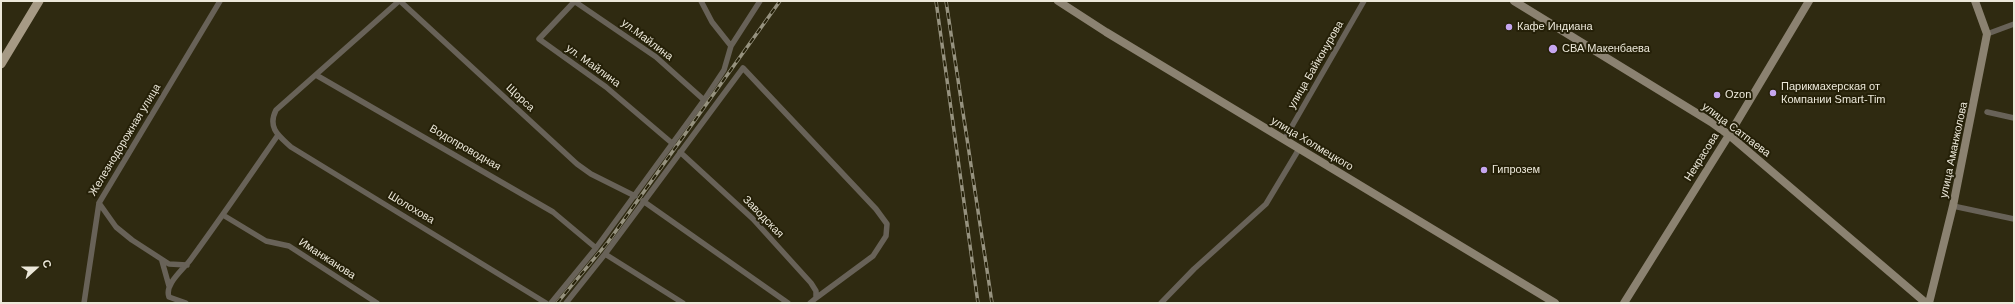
<!DOCTYPE html>
<html>
<head>
<meta charset="utf-8">
<style>
	body { margin:0 }
	#map { position:relative; width:2015px; height:304px; overflow:hidden; background:#2f2a11; font-family:Helvetica,sans-serif }
	canvas { display:block }
	.frame { position:absolute; inset:0; border:2px solid #ece8da; pointer-events:none }
	.north { position:absolute; left:16px; top:248px; width:40px; height:40px; -webkit-text-stroke:3px #252008; paint-order:stroke; rotate:69deg; font-size:11px; font-weight:700; line-height:16px; text-align:center; color:#ece8da }
	.north::after { content:''; display:block; margin:auto; width:14px; height:18px; background:#ece8da; clip-path:polygon(50% 0,100% 100%,50% 72%,0 100%) }
</style>
</head>
<body>
<div id="map">
<canvas width="2015" height="304"></canvas>
<div class="frame"></div>
<div class="north">С</div>
</div>
<script>
const c = document.querySelector('canvas').getContext('2d');
c.lineJoin = 'round';
function stroke(path, color, width, dash) {
  c.strokeStyle = color;
  c.lineWidth = width;
  c.lineCap = dash ? 'butt' : 'round';
  c.setLineDash(dash || []);
  c.stroke(path);
}
function label(font, color, halo, rows, align = 'center') {
  c.font = font + ' Helvetica,sans-serif';
  c.lineWidth = 4;
  c.setLineDash([]);
  c.textBaseline = 'middle';
  c.strokeStyle = halo;
  c.fillStyle = color;
  for (const [text, x, y, turn = 0] of rows) {
    c.save();
    c.translate(x, y);
    c.rotate((+turn || 0) * Math.PI / 180);
    c.textAlign = isNaN(turn) ? turn : align;
    if (halo) c.strokeText(text, 0, 0);
    c.fillText(text, 0, 0);
    c.restore();
  }
}
const street = new Path2D(`
	M399,1l-123,109c-9,18 3,26 15,37l255,156
	M400,1l177,163 14,10 44,22
	M574,1l82,56 48,43
	M701,1l11,21 19,24
	M574,2l-35,37 67,48 67,57
	M1987,34l27,-10
	M316,75l237,137 43,36
	M1987,112l27,6
	M1284,140l80,-139
	M680,152l73,67 58,64 5,8v7l-6,5
	M643,201l145,102
	M99,203l17,24 16,13 37,24 18,1
	M1953,206l61,13
	M223,215l43,26 23,5 88,57
	M605,254l78,49
	M162,261l7,25
	M84,303l15,-100 121,-202
	M186,303l-17,-6c-5,-13 15,-28 22,-38 30,-41 58,-82 87,-124
	M551,303l45,-55 108,-148 20,-30 7,-24 29,-45
	M566,303l39,-49 138,-186 133,141 11,15 -1,12 -13,20 -57,42
	M1161,303l33,-34 72,-65 33,-55`);
const secondary = new Path2D(`
	M1058,1l48,31 449,271
	M1514,1l197,121 18,13 197,168
	M1624,303l105,-168 80,-134
	M1929,303l24,-97 34,-172 -12,-33`);
const primary = new Path2D(`
	M1,64l38,-63`);
const rail = new Path2D(`
	M936,1l42,302
	M946,1l46,302
	M557,303l51,-61 172,-241`);
const markers = [
	[1509,27,4,"#c6a6f0"],
	[1553,49,5,"#c6a6f0"],
	[1773,93,4,"#c6a6f0"],
	[1717,95,4,"#c6a6f0"],
	[1484,170,4,"#c6a6f0"]
];
const poiNames = [
	["Кафе Индиана",1517,27],
	["СВА Макенбаева",1562,49],
	["Парикмахерская от",1781,87],
	["Компании Smart-Tim",1781,100],
	["Ozon",1725,95],
	["Гипрозем",1492,170]
];
const streetNames = [
	["ул.Майлина",647,40,37],
	["улица Байконурова",1316,65,-60],
	["ул. Майлина",593,66,36],
	["Щорса",520,98,43],
	["улица Сатпаева",1736,130,37],
	["Железнодорожная улица",125,140,-59],
	["улица Холмецкого",1312,144,31],
	["Водопроводная",465,148,30],
	["улица Аманжолова",1954,150,-78],
	["Некрасова",1702,157,-58],
	["Шолохова",411,208,31],
	["Заводская",763,217,46],
	["Иманжанова",327,259,33]
];
stroke(street, '#686258', 5.5);
stroke(secondary, '#8b8271', 8);
stroke(primary, '#a69a85', 9);
stroke(rail, '#96927f', 3.5);
stroke(rail, '#252008', 2, [6]);
for (const [x, y, r, color] of markers) {
  const dot = new Path2D();
  dot.arc(x, y, r, 0, 2 * Math.PI);
  c.fillStyle = color;
  c.fill(dot);
  stroke(dot, '#252008', 1.5);
}
label('11px', '#ece8da', '#252008', poiNames, 'left');
label('11px', '#ece8da', '#252008', streetNames);
</script>
</body>
</html>
